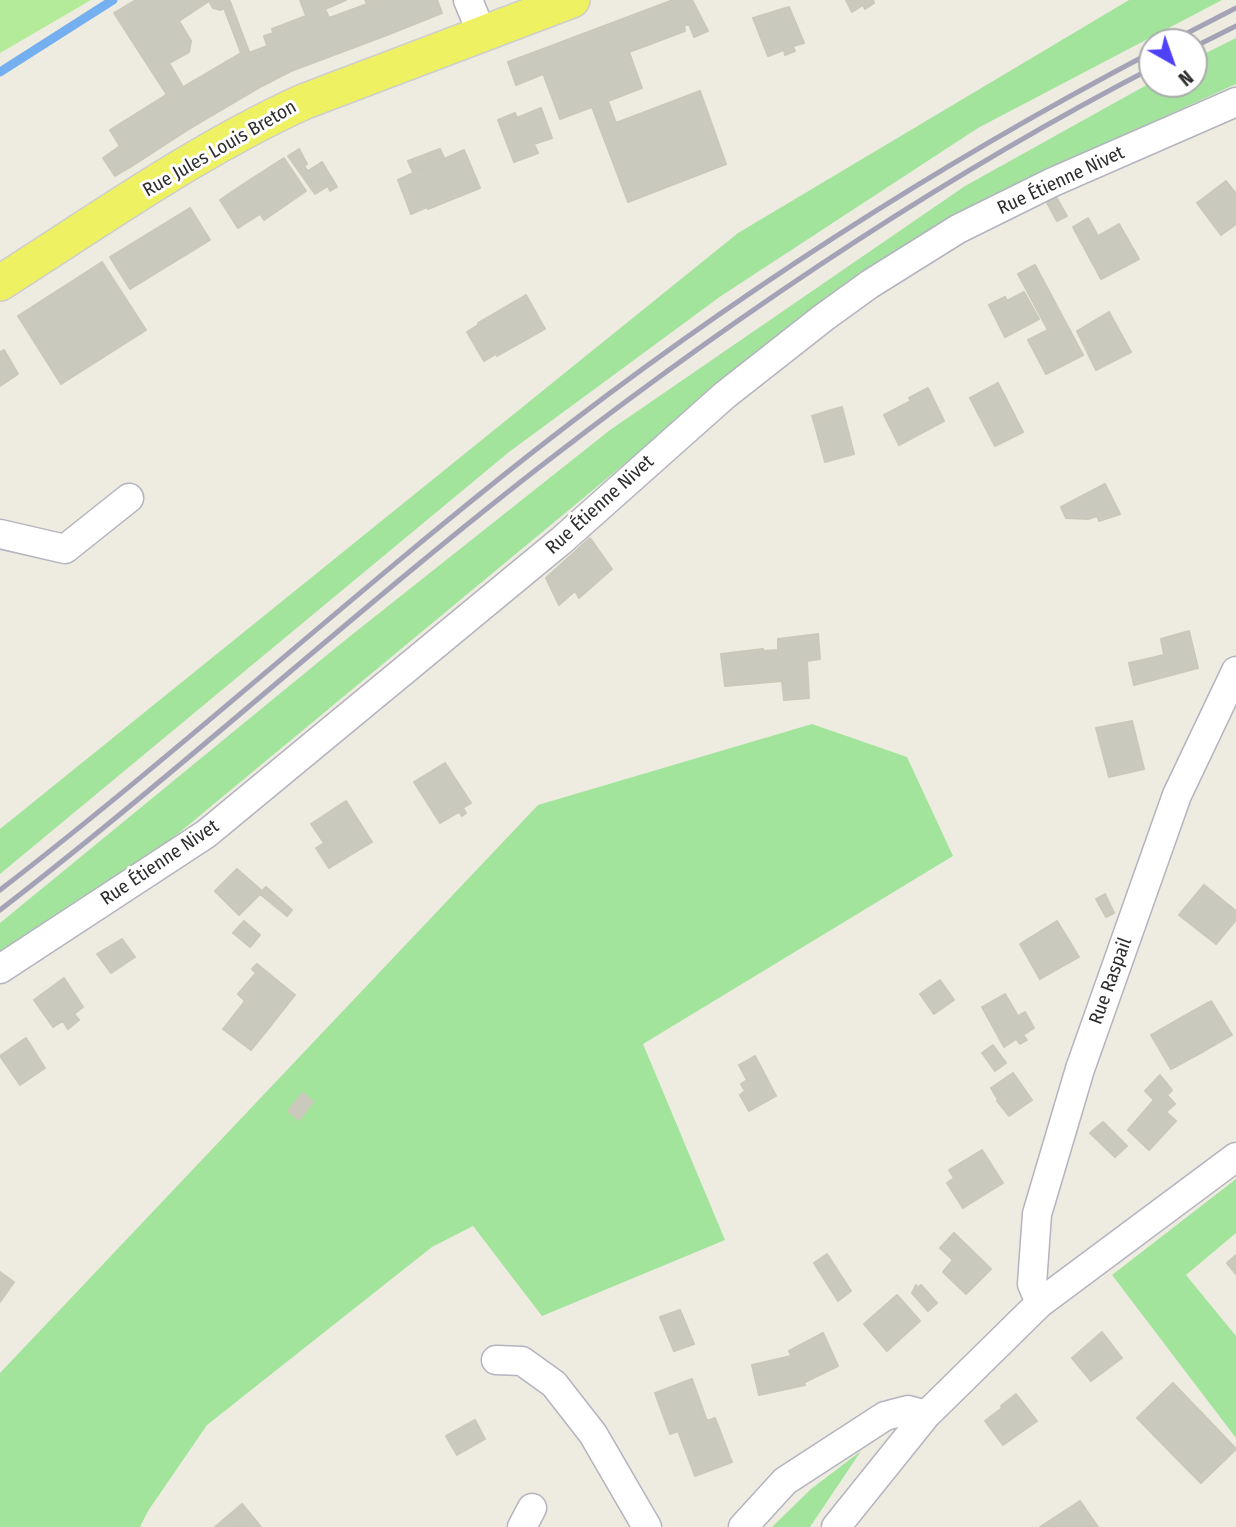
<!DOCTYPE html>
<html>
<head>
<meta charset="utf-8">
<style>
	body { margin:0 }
	#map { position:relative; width:1236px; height:1527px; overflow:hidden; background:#eeece0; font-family:"Fira Sans Condensed",sans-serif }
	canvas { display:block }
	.north { position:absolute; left:1138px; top:28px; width:70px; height:70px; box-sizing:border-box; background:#fff; border:2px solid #ababab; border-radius:50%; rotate:140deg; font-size:19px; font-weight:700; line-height:28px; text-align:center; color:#2d2d2d }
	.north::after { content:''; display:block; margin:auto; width:24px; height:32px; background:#4f41fa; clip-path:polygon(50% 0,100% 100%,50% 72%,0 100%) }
</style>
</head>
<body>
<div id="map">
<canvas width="1236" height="1527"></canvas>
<div class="north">N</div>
</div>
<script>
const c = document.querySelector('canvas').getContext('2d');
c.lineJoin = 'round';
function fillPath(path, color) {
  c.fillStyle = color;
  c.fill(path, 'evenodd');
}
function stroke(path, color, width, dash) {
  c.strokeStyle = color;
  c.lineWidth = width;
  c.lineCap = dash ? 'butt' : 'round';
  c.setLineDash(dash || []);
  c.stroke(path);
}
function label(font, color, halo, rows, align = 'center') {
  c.font = font + ' "Fira Sans Condensed",sans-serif';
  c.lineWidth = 6;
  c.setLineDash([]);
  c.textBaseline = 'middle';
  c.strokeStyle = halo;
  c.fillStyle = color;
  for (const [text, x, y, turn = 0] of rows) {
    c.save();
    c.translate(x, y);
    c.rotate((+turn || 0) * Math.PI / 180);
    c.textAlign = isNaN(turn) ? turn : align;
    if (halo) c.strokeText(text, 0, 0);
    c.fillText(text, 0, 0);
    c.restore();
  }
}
const green = new Path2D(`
	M1129,0h93l-244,128 -257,168 -212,156 -509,422v-45l738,-596z
	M1236,38v46l-238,109 -184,114 -669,554 -145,95v-33l344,-282 266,-211 355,-244 187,-104v2h42v-25z
	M812,724l95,33 46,99 -310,188 82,196 -183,76 -69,-90 -41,21 -225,178 -59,86 -8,16h-140v-154l538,-568z
	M1236,1179v54l-50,42 50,61v102l-124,-163z
	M861,1451l-51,76h-38l39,-38z`);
const pitch = new Path2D(`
	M0,0h91l-91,53z`);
const stream = new Path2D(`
	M0,72l113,-72`);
const building = new Path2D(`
	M136,0h93l2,4 -10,6 -8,-2 -4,-7 -30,20 12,20 -2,11 -20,11 14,24 65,-38 14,37 -73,43 -75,-116z
	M300,0h46l-21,9 4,9 44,-16 14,33 -96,36 -29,15 -13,-33 18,-7 -3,-10 9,-3 -1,-4 34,-13z
	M365,0h72l5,13 -55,22 -14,-33 -6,2z
	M673,0h19l16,31 -14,6 -5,-13 -5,2 1,5 -56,21 13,36 -34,13 8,22 84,-32 26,73 -98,38 -36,-95 -32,12 -25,-67z
	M846,0h27l1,3 -9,6 -2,-4 -11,7z
	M231,4l17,45 -7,4 -17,-45z
	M789,7l15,36 -11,3 2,5 -10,4 -1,-5 -16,6 -15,-38z
	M535,52l8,22 -27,11 -8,-23z
	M166,95l23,34 -57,37 -22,-36z
	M541,108l11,30 -18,6 4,9 -24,9 -16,-42 17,-7 2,5z
	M120,146l12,20 -17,10 -12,-18z
	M299,149l8,15 -3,2 4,5 14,-9 15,25 -7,4 -2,-5 -13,8 -27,-38z
	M440,149l4,9 -31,14 -5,-11z
	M464,150l16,38 -52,21 -1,-2 -16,7 -13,-34z
	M284,158l22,33 -42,29 -22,-35z
	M1226,181l10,13v30l-15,11 -24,-32z
	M242,185l18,29 -22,14 -18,-28z
	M1056,197l11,19 -10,5 -11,-20z
	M190,208l20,32 -80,49 -20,-32z
	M1088,218l10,18 21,-12 20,35 -38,20 -28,-52z
	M102,262l44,68 -85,54 -43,-68z
	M1035,265l48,90 -37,19 -18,-34 20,-10 -30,-56z
	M1024,292l15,27 -34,18 -16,-32 16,-8 2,4z
	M526,295l19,34 -48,27 -1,-2 -12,7 -17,-29 11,-7v-2z
	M1109,312l22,40 -35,18 -19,-39z
	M4,350l14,24 -18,12v-34z
	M998,383l25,49 -28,14 -25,-48z
	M928,388l16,33 -45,24 -15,-30 27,-14 -2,-3z
	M842,407l12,47 -29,8 -11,-40 19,-5 -2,-7z
	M831,410l2,7 -19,5 -2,-6z
	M1105,484l15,30 -21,7 -2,-5 -9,3 -22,-1 -5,-11z
	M590,538l22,31 -33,29 -4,-7 -16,14 -13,-27z
	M1189,631l9,37 -64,17 -5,-22 35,-8 -3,-16z
	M818,634l2,25 -13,2 2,37 -25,2 -2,-19 -57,5 -4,-32 42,-5v2l15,-1v-11z
	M1132,721l12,48 -35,8 -13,-49z
	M445,763l26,40 -8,5 3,5 -4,3 -3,-4 -19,11 -26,-41z
	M346,801l26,41 -43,26 -13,-20 8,-5 -13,-19z
	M237,869l25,22 4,-4 26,23 -5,6 -27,-22 -21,21 -24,-24z
	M1204,885l32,26v9l-20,24 -37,-29z
	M1105,894l9,19 -8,4 -10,-18z
	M244,921l16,14 -10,12 -17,-14z
	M1057,921l22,36 -39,22 -20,-35z
	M122,939l13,18 -24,16 -14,-19z
	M257,964l11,9 -23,28 -7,-7 18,-21 -4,-4z
	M268,973l27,22 -23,29 -27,-23z
	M64,978l19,29 -9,7 5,6 -11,9 -5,-8 -10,6 -19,-27z
	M940,980l14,20 -20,14 -14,-20z
	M1005,994l13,22 7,-4 9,16 -11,7 4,5 -7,4 -4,-5 -12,8 -22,-40z
	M245,1001l27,23 -21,26 -28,-21z
	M1211,1001l21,34 -28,16 -20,-35z
	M1184,1016l20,35 -33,18 -20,-34z
	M26,1038l19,30 -25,17 -20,-29z
	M993,1045l13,18 -11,8 -13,-18z
	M755,1056l21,40 -27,15 -9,-16 5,-4 -4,-7 6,-4 -8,-15z
	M1013,1073l19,27 -23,16 -12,-15 1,-1 -7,-12z
	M1160,1075l12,15 -5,5 8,9 -9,8 10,9 -27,29 -21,-20 26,-30 -9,-9z
	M303,1093l10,9 -14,18 -11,-9z
	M1103,1122l24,24 -12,11 -25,-24z
	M982,1150l21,33 -40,25 -16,-25 7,-5 -5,-8z
	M954,1233l37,36 -25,25 -23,-22 10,-12 -13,-12z
	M827,1254l24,37 -13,10 -24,-38z
	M1236,1255v19l-9,-11z
	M0,1272l14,10 -14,20z
	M916,1285l2,3 3,-3 16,18 -9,8 -16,-18z
	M897,1295l23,26 -33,30 -23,-27z
	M680,1310l14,34 -20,7 -14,-34z
	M1102,1332l20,26 -31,23 -19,-23z
	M823,1333l15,33 -33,16 -16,-31z
	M791,1356l14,29 -46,10 -7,-30z
	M692,1379l15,42 -37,13 -15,-41z
	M1173,1383l47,49 -36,34 -47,-48z
	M1016,1394l21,27 -34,24 -18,-24 17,-13 -1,-2z
	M715,1418l17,44 -37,14 -17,-45z
	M475,1420l10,19 -28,16 -11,-19z
	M1220,1432l16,17 -35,34 -17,-17z
	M1080,1501l18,26h-58z
	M242,1504l19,23h-46z`);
const minor = new Path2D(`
	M468,0l14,34
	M0,534l65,15 64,-51
	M0,969l206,-135 356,-294 163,-145 98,-77 47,-34 88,-55 95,-47 183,-80
	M1040,1303l-8,-19 5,-70 43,-145 97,-274 59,-124
	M496,1360l26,1 32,23 39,50 54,93
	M522,1527l10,-19
	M743,1527l42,-46 100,-65 23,-6 18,5
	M836,1527l90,-112 114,-112 196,-146`);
const major = new Path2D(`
	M0,283c99,-63 196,-132 303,-181l269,-102`);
const rail = new Path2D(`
	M1170,42l66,-34
	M1194,47l42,-21
	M0,890c184,-142 355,-299 538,-442 192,-150 399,-283 614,-396
	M0,910c188,-145 362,-306 550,-451 189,-146 390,-281 602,-391`);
const streetNames = [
	["Rue Jules Louis Breton",220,149,-30],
	["Rue Étienne Nivet",1061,181,-25],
	["Rue Étienne Nivet",600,505,-42],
	["Rue Étienne Nivet",160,863,-34],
	["Rue Raspail",1111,981,-70]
];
fillPath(green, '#a3e49d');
fillPath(pitch, '#b3eb99');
stroke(stream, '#74afef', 9);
fillPath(building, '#cac9be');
stroke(building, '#cac9b9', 2);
stroke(minor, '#b4b3c0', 31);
stroke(major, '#cdcdcd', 38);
stroke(minor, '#fff', 28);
stroke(major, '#eef162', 35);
stroke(rail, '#a4a2b7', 5);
label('19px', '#2d2d2d', '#fff', streetNames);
</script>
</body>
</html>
